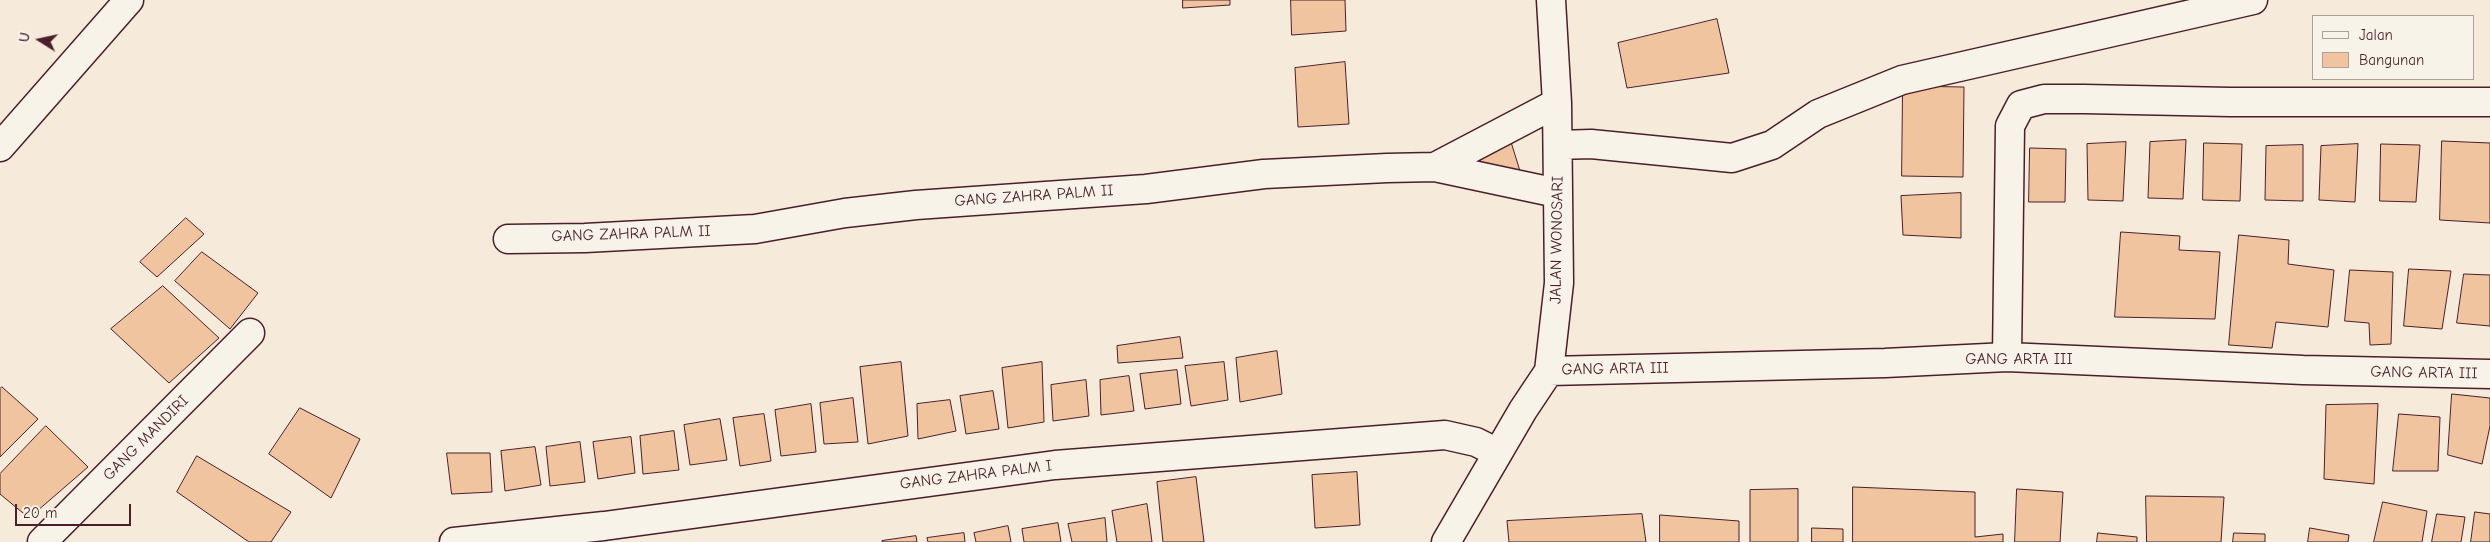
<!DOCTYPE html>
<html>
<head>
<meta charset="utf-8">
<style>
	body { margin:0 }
	#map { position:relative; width:2490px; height:542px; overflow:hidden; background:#f6eada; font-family:"Comic Neue",sans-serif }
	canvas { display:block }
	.legend { position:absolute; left:2312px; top:15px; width:162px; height:65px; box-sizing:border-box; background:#f7f3e8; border:1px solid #b29e9c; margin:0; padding:6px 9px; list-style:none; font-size:15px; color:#4a1f2b }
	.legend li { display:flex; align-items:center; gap:10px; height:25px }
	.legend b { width:25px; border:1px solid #b29e9c }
	.north { position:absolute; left:15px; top:15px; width:50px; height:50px; -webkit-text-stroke:4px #f7f3e8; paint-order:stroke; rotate:280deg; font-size:14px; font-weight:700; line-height:20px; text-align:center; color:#4a1f2b }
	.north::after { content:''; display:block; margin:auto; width:18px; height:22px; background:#4a1f2b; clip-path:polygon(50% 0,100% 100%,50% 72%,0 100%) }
	.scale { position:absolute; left:15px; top:504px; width:116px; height:22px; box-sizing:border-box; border:2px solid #4a1f2b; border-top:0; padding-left:6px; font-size:15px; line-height:18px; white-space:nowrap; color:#4a1f2b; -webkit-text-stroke:4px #f7f3e8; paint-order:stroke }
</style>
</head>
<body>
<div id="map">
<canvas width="2490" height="542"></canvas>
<ul class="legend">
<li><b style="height:6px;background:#f7f3e8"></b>Jalan</li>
<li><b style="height:14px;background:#f1c4a0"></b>Bangunan</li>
</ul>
<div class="north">U</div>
<div class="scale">20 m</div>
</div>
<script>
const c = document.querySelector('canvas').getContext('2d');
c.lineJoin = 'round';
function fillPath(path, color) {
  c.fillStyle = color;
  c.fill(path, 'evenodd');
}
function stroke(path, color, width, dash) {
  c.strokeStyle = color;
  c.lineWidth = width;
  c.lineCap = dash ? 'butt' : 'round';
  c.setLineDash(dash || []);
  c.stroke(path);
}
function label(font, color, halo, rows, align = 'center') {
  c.font = font + ' "Comic Neue",sans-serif';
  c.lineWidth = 5;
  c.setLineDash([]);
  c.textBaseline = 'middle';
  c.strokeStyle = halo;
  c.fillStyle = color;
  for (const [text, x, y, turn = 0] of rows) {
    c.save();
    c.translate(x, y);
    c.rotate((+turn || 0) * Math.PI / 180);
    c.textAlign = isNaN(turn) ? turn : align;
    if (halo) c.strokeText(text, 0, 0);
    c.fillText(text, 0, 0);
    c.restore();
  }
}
const building = new Path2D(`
	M1183,0h47v5l-47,3z
	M1291,0h54l1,31 -54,4z
	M1717,19l12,54 -102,15 -9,-45z
	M1345,62l4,62 -51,3 -3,-59z
	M1903,86l61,1 -1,90 -61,-1z
	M2186,140l-3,59 -35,-1 2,-56z
	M2442,141l48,2v80l-50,-3z
	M1511,142l9,29 -39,-2 -1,-18z
	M2126,142l-3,59 -35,-1 -1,-56z
	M2204,143l38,1 -2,57 -37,-1z
	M2358,144l-3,58 -36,-2 2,-54z
	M2381,144l39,1 -4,57 -36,-1z
	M2303,145v56l-38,-1 1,-54z
	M2030,148l36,1 -1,53h-36z
	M1961,193v45l-58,-3 -2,-39z
	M186,218l18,16 -47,43 -17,-15z
	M2121,232l59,4 -1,14 41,2 -5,67 -100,-2z
	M2239,235l50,5 -1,24 46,6 -6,57 -52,-5 -4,26 -43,-3z
	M202,252l56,41 -28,36 -55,-48z
	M2409,269l42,2 -9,58 -38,-3z
	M2350,270l43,2 -2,72 -21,1 -1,-22 -24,-2z
	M2464,274l26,1v51l-33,-3z
	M163,286l56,52 -50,45 -58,-54z
	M1180,337l3,21 -65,5 -1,-17z
	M1277,351l5,43 -42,8 -4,-44z
	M901,362l7,74 -40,8 -8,-77z
	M1042,362l2,60 -36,6 -6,-60z
	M1224,362l4,38 -37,6 -6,-40z
	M1177,370l4,34 -36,5 -5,-35z
	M1129,376l5,35 -33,4 -1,-35z
	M1086,380l3,36 -36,5 -2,-36z
	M2,387l36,32 -38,38v-68z
	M993,391l6,38 -33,5 -6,-38z
	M2452,394l38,4v28l-8,38 -34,-9z
	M853,398l5,44 -34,2 -4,-41z
	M950,400l6,31 -38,8 -1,-35z
	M811,404l5,48 -35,4 -6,-46z
	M2378,404l-4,80 -50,-5 2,-74z
	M300,408l60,31 -29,59 -62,-44z
	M764,414l7,47 -31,5 -7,-48z
	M2399,414l41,3 -2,54h-45z
	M720,419l7,41 -37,5 -6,-40z
	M46,426l42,41 -59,51 -29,-24v-20z
	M674,431l5,39 -36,4 -3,-38z
	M631,437l4,36 -37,6 -5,-37z
	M580,442l5,40 -35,4 -4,-39z
	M535,447l6,38 -36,6 -4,-40z
	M447,453h43l2,39 -40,2z
	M197,456l94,56 -20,30h-22l-72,-50z
	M1357,472l3,53 -45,3 -3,-53z
	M1196,477l8,65h-41l-6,-60z
	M1853,487l122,5v45l28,-3v8h-150z
	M1798,489v53h-48v-52z
	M2017,489l46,3 -3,50h-45z
	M2146,496l78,1 -3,45h-74z
	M2383,502l44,9 -5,31h-48z
	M1147,504l5,38h-35l-5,-31z
	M2475,512l15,2v28h-19z
	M1642,514l4,28h-137l-2,-21z
	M2437,514l28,3 -4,25h-29z
	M1660,515l79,6v21h-79z
	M1105,518l2,24h-35l-4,-18z
	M1058,523l3,19h-37l-2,-13z
	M1008,526l3,16h-35l-2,-9z
	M1812,528l31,1v13h-31z
	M2310,528l39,7 -1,7h-40z
	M964,533l1,9h-37l-1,-4z
	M2098,533l39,4v5h-40z
	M2234,533l31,1v8h-32z
	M916,536l1,6h-35v-1z`);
const street = new Path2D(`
	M1558,145l33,-1 141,14 40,-13 46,-31 84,-34 351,-80
	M0,147l129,-147
	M1435,167l122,-64
	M508,239l77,-1 170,-9 90,-16 71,-8 230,-16 118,-15 123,-6 48,-1 122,26
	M2007,357l3,-231 11,-21 23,-6h40l146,3h260
	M1549,371l336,-8 122,-6 296,13 187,4
	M42,542l208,-209
	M454,542l150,-16 451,-61 390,-30 31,7 22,11
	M1446,542l77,-132 26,-39 10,-88 -2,-180 -6,-103`);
const streetNames = [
	["GANG ZAHRA PALM II",1034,196,-4],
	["GANG ZAHRA PALM II",631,234,-2],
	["JALAN WONOSARI",1557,240,-89],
	["GANG ARTA III",2019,359],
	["GANG ARTA III",1615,369,-1],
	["GANG ARTA III",2424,373,1],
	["GANG MANDIRI",146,438,-45],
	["GANG ZAHRA PALM I",976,475,-7]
];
fillPath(building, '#f1c4a0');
stroke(building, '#4a1f2b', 1);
stroke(street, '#4a1f2b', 31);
stroke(street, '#f7f3e8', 28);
label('16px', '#4a1f2b', '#f7f3e8', streetNames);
</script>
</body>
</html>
